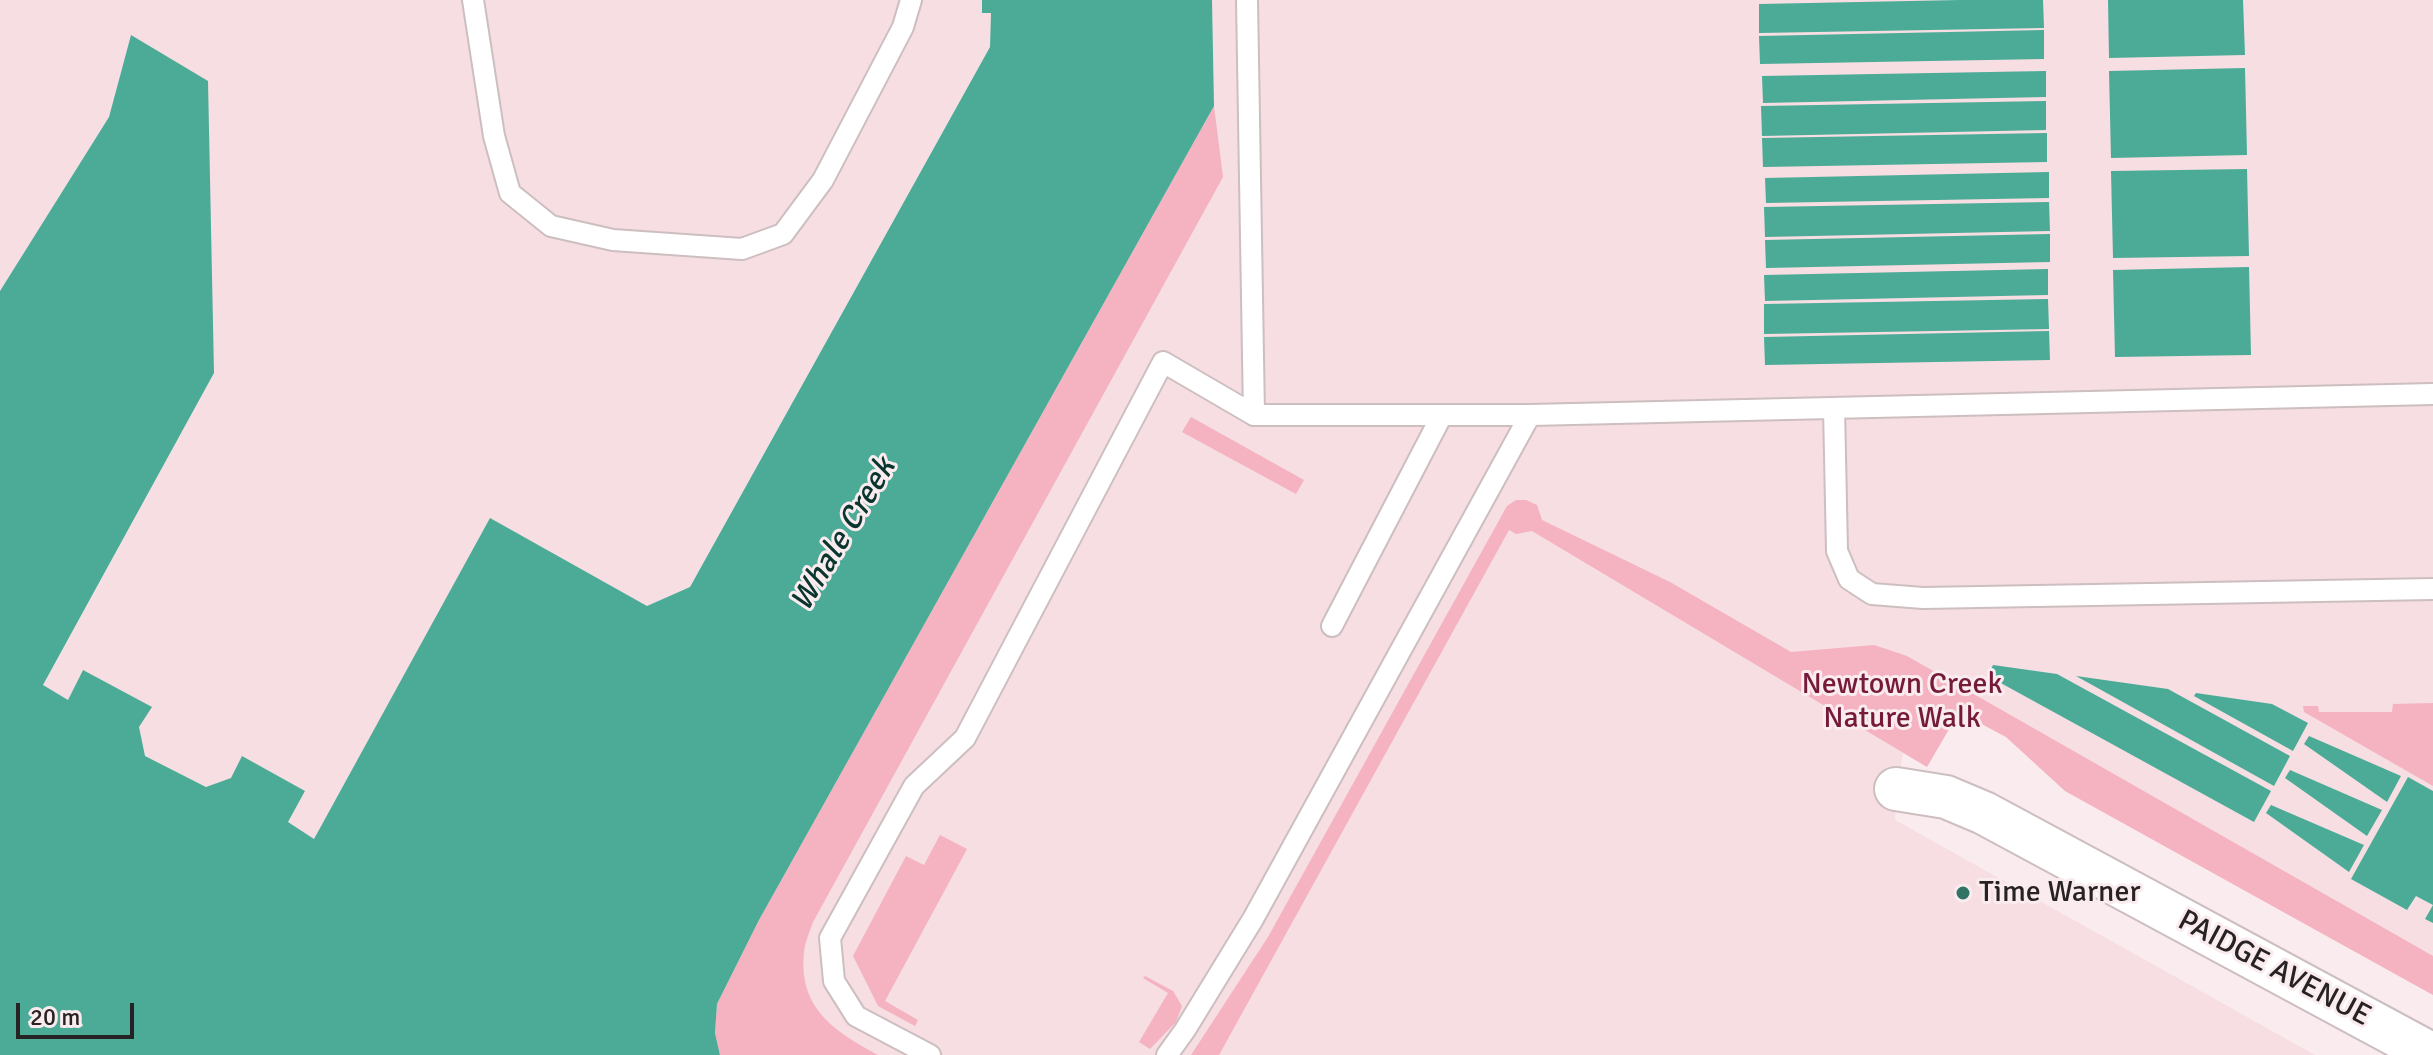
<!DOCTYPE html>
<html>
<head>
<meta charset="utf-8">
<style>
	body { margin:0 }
	#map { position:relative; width:2433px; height:1055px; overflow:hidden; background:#faebee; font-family:Signika,sans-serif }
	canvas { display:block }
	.scale { position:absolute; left:16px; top:1003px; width:118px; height:36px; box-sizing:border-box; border:4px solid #272223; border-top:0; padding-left:10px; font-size:24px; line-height:28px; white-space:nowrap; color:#272223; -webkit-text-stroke:6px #faebee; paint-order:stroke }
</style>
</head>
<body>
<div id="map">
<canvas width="2433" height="1055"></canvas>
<div class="scale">20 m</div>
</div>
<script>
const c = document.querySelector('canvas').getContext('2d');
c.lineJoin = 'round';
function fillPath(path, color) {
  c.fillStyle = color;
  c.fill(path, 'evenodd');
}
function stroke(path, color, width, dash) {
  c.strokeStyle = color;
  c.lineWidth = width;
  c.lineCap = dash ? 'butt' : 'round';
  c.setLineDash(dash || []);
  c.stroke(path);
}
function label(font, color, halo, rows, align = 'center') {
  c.font = font + ' Signika,sans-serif';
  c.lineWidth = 6;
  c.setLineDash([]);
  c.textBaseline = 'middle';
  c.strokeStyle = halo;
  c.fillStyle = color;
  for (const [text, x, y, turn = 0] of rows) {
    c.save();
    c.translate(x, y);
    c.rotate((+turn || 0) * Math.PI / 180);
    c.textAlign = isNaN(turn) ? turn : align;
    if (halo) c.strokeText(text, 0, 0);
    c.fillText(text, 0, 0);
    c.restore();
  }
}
const built = new Path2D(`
	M0,0h982v12l9,1 -1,34 -300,540 -43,19 -157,-87 -176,320 -26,-17 17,-30 -74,-14 -24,9 -63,-31 -5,-29 12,-20 -69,-37 -14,30 -25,-14 171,-313 -83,-338 -22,82 -109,174z
	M1212,0h1221v995l-368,-204 -59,-54 -47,-25 -32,55 -24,-14 -7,36 -1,31 420,235h-1595l494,-948z`);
const green = new Path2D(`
	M1214,106l9,71 -410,745c-3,9 -8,20 -9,30 -6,56 30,79 74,103h-158l-5,-22 2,-29 42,-84z
	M1191,417l113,63 -8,14 -114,-62z
	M1516,500h10l11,5 5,15 128,62 121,70 83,-7 33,11 526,300v39l-368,-204 -59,-54 -47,-25 -32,55 -395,-236 -16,3 -7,-4 -290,525h-28l77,-118 239,-431z
	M2433,703v83l-129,-74 -1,-6h15l1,6h73l1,-8z
	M940,835l27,14 -82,152 33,19 -3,6 -37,-20 -25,-50 53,-100 18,9z
	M1145,976l28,15 9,15 -6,16 -26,27 -11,-7 29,-49 -25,-15z`);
const water = new Path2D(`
	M982,0h230l2,106 -455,814 -42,84 -2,29 5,22h-720v-764l109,-174 22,-82 77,46 6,292 -171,312 25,15 15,-30 69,37 -13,20 6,29 61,31 25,-9 11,-22 63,35 -17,31 26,17 176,-321 157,88 43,-19 300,-540 1,-34h-9z
	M1960,0h83l1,28 -285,5v-29z
	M2108,0h135l2,55 -136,3z
	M2044,30v29l-284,5 -1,-28z
	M2245,68l2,87 -136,3 -2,-87z
	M2046,71v26l-283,6 -1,-27z
	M2046,101v29l-284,6 -1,-30z
	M2047,133v29l-284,5 -1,-29z
	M2247,169l2,87 -136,2 -2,-87z
	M2049,172v26l-283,5 -1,-25z
	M2049,202l1,29 -285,6 -1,-30z
	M2050,234v28l-284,6 -1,-28z
	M2249,267l2,88 -136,2 -2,-87z
	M2048,269v26l-283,6 -1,-26z
	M2048,299l1,30 -285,5v-30z
	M2049,331l1,29 -285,5 -1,-28z
	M1993,665l64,9 214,117 -17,31 -266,-146z
	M2076,676l92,13 122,67 -16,30z
	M2196,693l76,11 36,19 -15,28 -99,-55z
	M2309,736l92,40 -14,26 -83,-58z
	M2290,770l92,40 -15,26 -82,-58z
	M2408,777l25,14v132l-8,-4 8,-14 -17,-9 -9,14 -56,-31z
	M2271,805l93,40 -15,27 -83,-59z`);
const lane = new Path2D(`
	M473,0l21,136 16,57 41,33 62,14 129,9 41,-15 40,-54 80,-153 8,-27
	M1247,0l7,415
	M1834,408l3,143 12,28 23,15 51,4 510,-9
	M1332,626l110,-211
	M930,1055l-74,-39 -22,-35 -4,-43 84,-152 51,-48 198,-376 91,53h276l903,-21
	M1167,1055l18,-25 68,-111 277,-504`);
const street = new Path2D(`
	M1896,789l50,8 38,16 449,242`);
const markers = [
	[1963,893,8,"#317466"]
];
const parkNames = [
	["Newtown Creek",1902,685],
	["Nature Walk",1902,719]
];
const poiNames = [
	["Time Warner",1979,893]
];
const streetNames = [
	["PAIDGE AVENUE",2274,969,28]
];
const waterNames = [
	["Whale Creek",844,535,-59]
];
fillPath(built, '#f6dee2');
fillPath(green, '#f5b2c0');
fillPath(water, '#4bab97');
stroke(lane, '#cdbec0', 24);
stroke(street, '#cdbec0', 46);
stroke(lane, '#fff', 20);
stroke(street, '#fff', 42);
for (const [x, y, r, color] of markers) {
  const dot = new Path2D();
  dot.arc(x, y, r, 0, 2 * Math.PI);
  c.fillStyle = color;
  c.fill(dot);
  stroke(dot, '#faebee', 3);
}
label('30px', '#751b39', '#faebee', parkNames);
label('30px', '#272223', '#faebee', poiNames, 'left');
label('30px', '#272223', '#faebee', streetNames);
label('italic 32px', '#08362e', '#faebee', waterNames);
</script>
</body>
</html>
